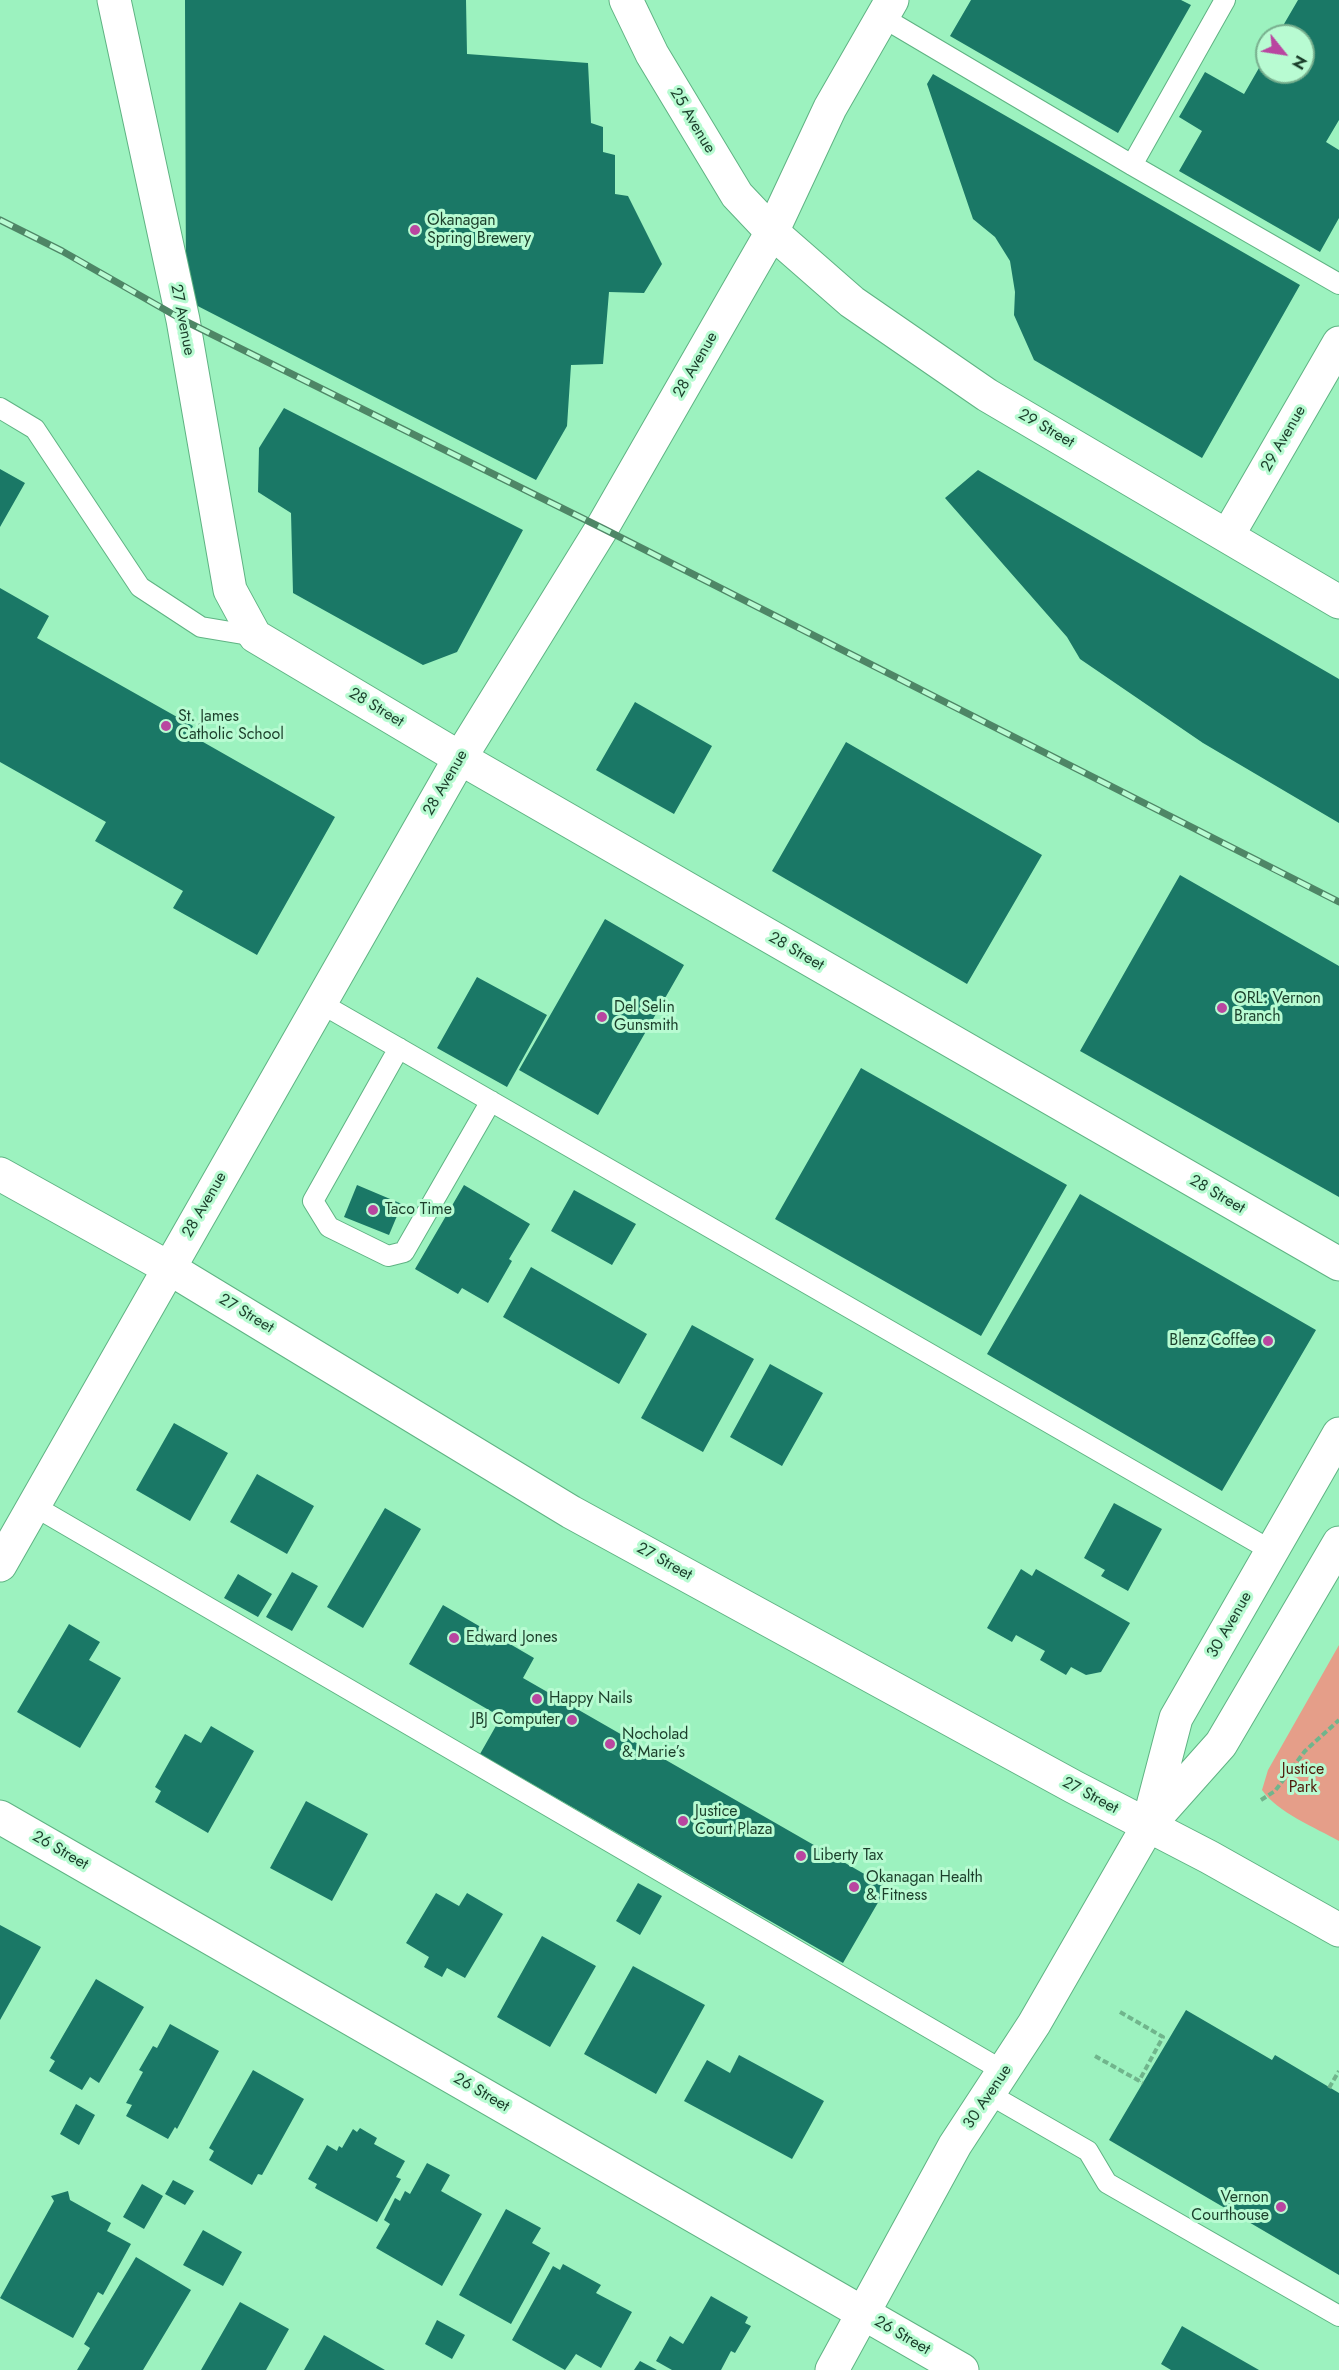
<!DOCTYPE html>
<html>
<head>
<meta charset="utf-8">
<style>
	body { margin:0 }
	#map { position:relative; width:1339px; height:2370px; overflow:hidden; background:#9cf2bf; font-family:Jost,sans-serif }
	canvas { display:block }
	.north { position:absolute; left:1255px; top:24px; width:60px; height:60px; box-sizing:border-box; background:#b8fbd2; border:2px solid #79b08f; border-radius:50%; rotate:120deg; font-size:16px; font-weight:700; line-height:24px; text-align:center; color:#1b3f2b }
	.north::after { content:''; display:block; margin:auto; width:21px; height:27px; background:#b946a0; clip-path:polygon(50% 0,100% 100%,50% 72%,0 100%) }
</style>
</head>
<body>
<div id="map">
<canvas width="1339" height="2370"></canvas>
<div class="north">N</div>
</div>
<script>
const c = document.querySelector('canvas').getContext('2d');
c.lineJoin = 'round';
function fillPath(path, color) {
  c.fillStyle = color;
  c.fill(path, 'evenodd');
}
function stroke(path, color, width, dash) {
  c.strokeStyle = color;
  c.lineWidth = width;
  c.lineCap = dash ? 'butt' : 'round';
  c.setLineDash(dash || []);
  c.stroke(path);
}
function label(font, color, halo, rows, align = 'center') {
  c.font = font + ' Jost,sans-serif';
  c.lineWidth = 6;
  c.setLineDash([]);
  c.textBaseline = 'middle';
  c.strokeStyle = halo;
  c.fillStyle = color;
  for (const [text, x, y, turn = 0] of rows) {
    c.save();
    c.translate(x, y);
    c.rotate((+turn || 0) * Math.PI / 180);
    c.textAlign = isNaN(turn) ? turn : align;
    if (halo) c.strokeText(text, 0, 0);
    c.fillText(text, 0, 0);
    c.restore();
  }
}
const green = new Path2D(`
	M1339,1645v196c-23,-13 -62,-29 -77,-51l6,-20z`);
const building = new Path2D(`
	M185,0h281l1,54 121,9 3,60 12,4v25l12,3v39l13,2 34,68 -18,29 -35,-1 -6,72 -32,1 -4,61 -31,54 -350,-180z
	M971,0h210l10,5 -73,128 -168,-97z
	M1298,0h41v120l-13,22 13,8v68l-19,34 -141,-81 23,-40 -23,-14 26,-45 39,22 23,-40v18h36v-36h-26z
	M933,74l367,211 -98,173 -168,-98 -20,-45 1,-23 -5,-31 -15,-24 -22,-18 -46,-135z
	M284,408l239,122 -66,122 -34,13 -130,-72 -2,-80 -33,-21 1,-44z
	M0,469l25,14 -25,44z
	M978,470l361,209v144l-136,-80 -123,-84 -13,-22 -122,-139z
	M0,588l49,28 -12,22 156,88 -4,8 146,83 -78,138 -84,-47 10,-17 -88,-50 11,-19 -106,-60z
	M635,702l77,44 -38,68 -78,-44z
	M846,742l196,113 -75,129 -195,-113z
	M1180,875l159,91v231l-259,-146z
	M605,919l79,46 -86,150 -79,-45z
	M477,977l70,38 -40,72 -70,-39z
	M861,1068l206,117 -86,151 -206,-117z
	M357,1185l45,19 -13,31 -45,-18z
	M464,1185l66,39 -21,35 3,2 -24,42 -26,-15 -4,6 -43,-25z
	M574,1190l62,34 -24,41 -61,-34z
	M1080,1194l236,136 -94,161 -235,-137z
	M531,1267l116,67 -28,50 -116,-67z
	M692,1325l62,34 -51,93 -62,-34z
	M770,1364l53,29 -41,73 -52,-29z
	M174,1423l54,30 -38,68 -54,-31z
	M257,1474l57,32 -27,48 -57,-32z
	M1114,1503l48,26 -34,62 -27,-15 4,-6 -21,-12z
	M385,1508l36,21 -58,99 -36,-21z
	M1021,1569l11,7 4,-7 94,54 -29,49 -15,3 -15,-8 -5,8 -26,-15 5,-9 -29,-16 -4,7 -25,-14z
	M292,1572l26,14 -26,45 -26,-14z
	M238,1574l34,20 -14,23 -34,-19z
	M443,1605l91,53 -11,20 364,209 -44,76 -363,-209 21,-37 -92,-53z
	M69,1624l31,18 -11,18 32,18 -41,70 -63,-36z
	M211,1726l43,25 -46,82 -53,-31 6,-11 -6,-4 30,-53 16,9z
	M306,1801l62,33 -36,67 -62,-33z
	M638,1883l24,13 -22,39 -24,-14z
	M436,1893l23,13 8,-13 36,21 -38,64 -18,-10 -5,9 -18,-10 5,-10 -23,-14z
	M0,1925l41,22 -41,73z
	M542,1936l54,30 -46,81 -53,-30z
	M633,1966l72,39 -49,89 -72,-40z
	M96,1979l48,28 -45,76 -9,-6 -8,13 -33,-19 6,-10 -5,-3z
	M1186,2010l86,50 3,-5 64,38v182l-230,-135z
	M170,2024l49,27 -42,78 -2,-2 -7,12 -42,-23 6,-11 -6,-2 17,-31 -4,-2 14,-24 4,2z
	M739,2055l85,46 -32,58 -108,-58 23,-41 23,13z
	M253,2070l51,29 -42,76 -4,-1 -6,11 -43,-25 5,-9 -5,-3z
	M76,2104l19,11 -16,30 -19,-11z
	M360,2128l17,10 -3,6 31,17 -9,16 5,2 -24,43 -62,-34 2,-4 -9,-5 19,-34 10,6 2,-5 3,2 11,-19 4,3z
	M427,2163l23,12 -9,16 41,23 -40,72 -66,-38 14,-24 -6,-4 11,-22 5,3 5,-10 5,3z
	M173,2180l21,11 -9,14 -20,-11z
	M142,2184l21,12 -19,33 -21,-12z
	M68,2191l2,9 41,23 -4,8 24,13 -28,51 -5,-3 -25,46 -73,-40 54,-97 -3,-5z
	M506,2209l35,19 -9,15 18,10 -39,71 -52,-29z
	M203,2230l39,22 -19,34 -40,-21z
	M136,2257l55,33 -48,80h-66l13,-22 -6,-4z
	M563,2264l38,21 -5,8 36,19 -31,56 -25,-14 -11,16 -53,-30 41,-74 7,4z
	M711,2296l37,21 -3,6 6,3 -16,27 -4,-2 -10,19h-49l-16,-9 14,-25 13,8z
	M240,2302l49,27 -23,41h-65z
	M437,2320l28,15 -13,24 -27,-15z
	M1182,2326l77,44h-88l-10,-6z
	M324,2335l61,35h-81z
	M640,2361l17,9h-23z`);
const path = new Path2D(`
	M1261,1800l14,-9 30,-40 34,-31
	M1120,2012l43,25 -24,44
	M1095,2056l48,27
	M1329,2088l10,-17`);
const service = new Path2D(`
	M882,17l250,148 207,119
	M1132,165l93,-165
	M0,408l35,21 105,158 61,40 54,9
	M322,1004l950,547
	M399,1048l-86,153 16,26 59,29 16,-4 87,-151
	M34,1506l971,566
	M989,2094l99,57 19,32 232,133`);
const minor = new Path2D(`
	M114,0l69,320 47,270 25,46 205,122 879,506
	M1228,535l111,-192
	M0,1565l460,-807 142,-230 147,-256 23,-40 58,-124 62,-108
	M0,1817l962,553`);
const tertiary = new Path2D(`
	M626,0l26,54 85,141 35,37 80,70 135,93 352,207
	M1149,1821l27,-103 163,-284
	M832,2370l123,-225 79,-121 114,-198 73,-82 118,-201`);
const secondary = new Path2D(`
	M0,1174l169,94 402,244 503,275 135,70 130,73`);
const rail = new Path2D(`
	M0,220l62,31 121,69 419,208 737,374`);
const markers = [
	[415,230,6,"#b946a0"],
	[166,726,6,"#b946a0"],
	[1222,1008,6,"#b946a0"],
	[602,1017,6,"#b946a0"],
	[373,1210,6,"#b946a0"],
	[1268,1341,6,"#b946a0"],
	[454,1638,6,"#b946a0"],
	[537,1699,6,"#b946a0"],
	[572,1720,6,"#b946a0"],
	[610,1744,6,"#b946a0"],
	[683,1821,6,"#b946a0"],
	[801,1856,6,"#b946a0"],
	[854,1887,6,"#b946a0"],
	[1281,2207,6,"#b946a0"]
];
const streetNames = [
	["25 Avenue",692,121,59],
	["27 Avenue",182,320,79],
	["28 Avenue",696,365,-60],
	["29 Street",1046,429,30],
	["29 Avenue",1284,439,-60],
	["28 Street",376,708,31],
	["28 Avenue",446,783,-60],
	["28 Street",796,952,30],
	["28 Street",1217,1195,30],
	["28 Avenue",205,1205,-60],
	["27 Street",246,1314,31],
	["27 Street",664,1562,29],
	["30 Avenue",1230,1625,-60],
	["27 Street",1090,1796,28],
	["26 Street",60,1851,30],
	["26 Street",481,2093,30],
	["30 Avenue",988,2097,-56],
	["26 Street",902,2336,30]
];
const poiNames = [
	["Okanagan",427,221],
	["Spring Brewery",427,239],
	["St. James",178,717],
	["Catholic School",178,735],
	["ORL: Vernon",1234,999],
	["Branch",1234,1017],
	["Del Selin",614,1008],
	["Gunsmith",614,1026],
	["Taco Time",385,1210],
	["Blenz Coffee",1256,1341,"right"],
	["Edward Jones",466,1638],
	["Happy Nails",549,1699],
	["JBJ Computer",560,1720,"right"],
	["Nocholad",622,1735],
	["& Marie’s",622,1753],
	["Justice",695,1812],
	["Court Plaza",695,1830],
	["Liberty Tax",813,1856],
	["Okanagan Health",866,1878],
	["& Fitness",866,1896],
	["Vernon",1269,2198,"right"],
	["Courthouse",1269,2216,"right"]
];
const parkNames = [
	["Justice",1303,1770],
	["Park",1303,1788]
];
fillPath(green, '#e59e89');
fillPath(building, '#1a7866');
stroke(service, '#5fb383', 22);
stroke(minor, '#5fb383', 35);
stroke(tertiary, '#5fb383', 35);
stroke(secondary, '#5fb383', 35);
stroke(path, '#70b58c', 4, [6, 3]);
stroke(service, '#fff', 20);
stroke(minor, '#fff', 33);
stroke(tertiary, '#fff', 33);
stroke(secondary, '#fff', 33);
stroke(rail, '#4e8666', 7);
stroke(rail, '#b8fbd2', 4.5, [14]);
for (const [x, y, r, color] of markers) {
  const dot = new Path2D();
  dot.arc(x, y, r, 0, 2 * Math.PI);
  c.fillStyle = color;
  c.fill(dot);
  stroke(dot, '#b8fbd2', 2);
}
label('16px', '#1b3f2b', '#b8fbd2', streetNames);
label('16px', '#1b3f2b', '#b8fbd2', poiNames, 'left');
label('16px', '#4f1b0b', '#b8fbd2', parkNames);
</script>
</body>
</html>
